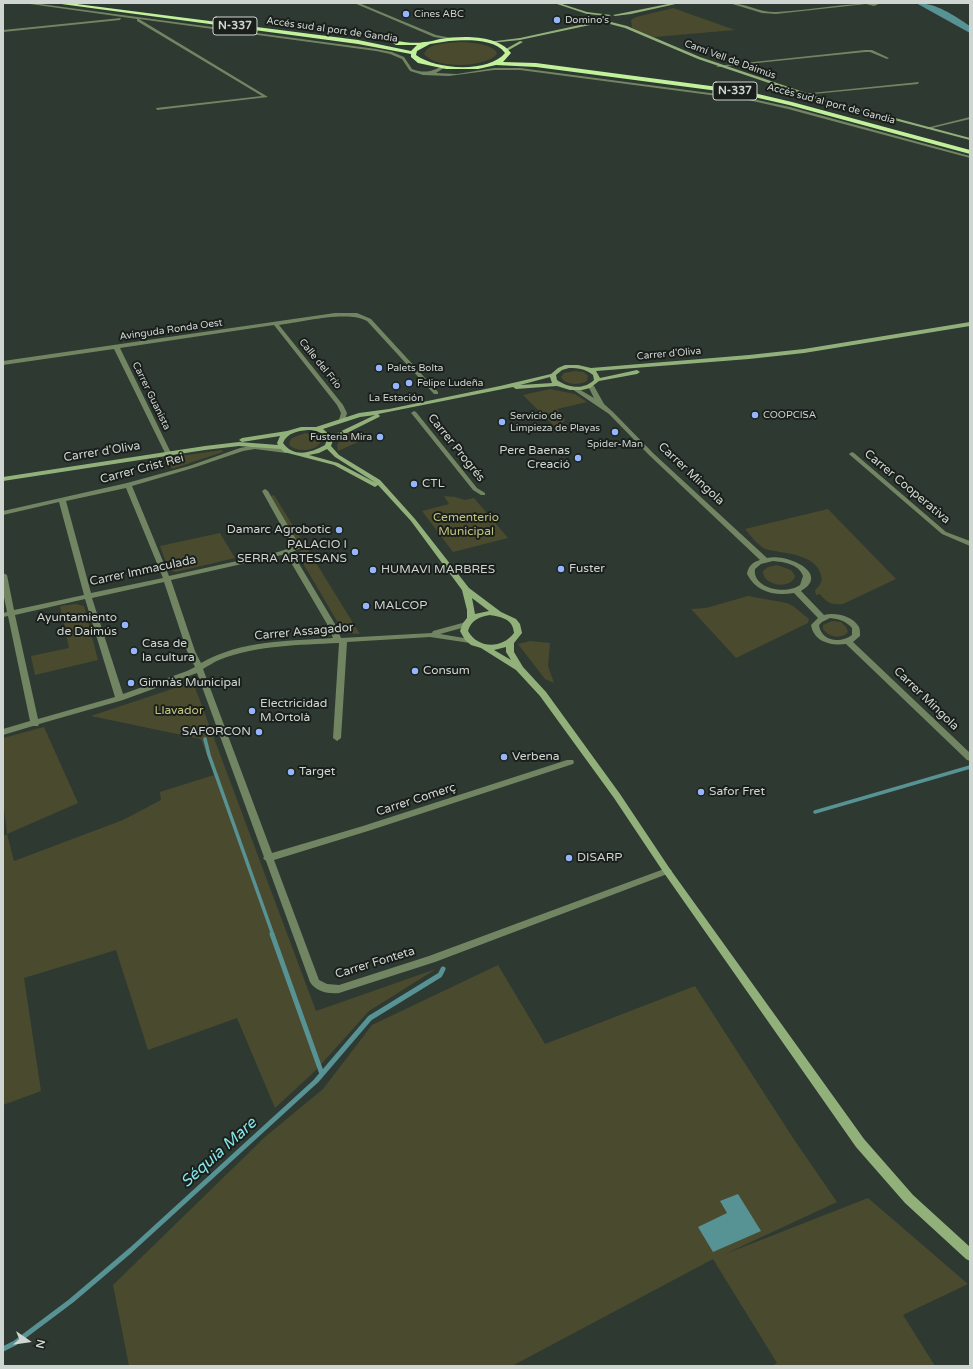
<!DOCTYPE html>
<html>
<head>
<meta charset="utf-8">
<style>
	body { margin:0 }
	#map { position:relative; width:973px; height:1369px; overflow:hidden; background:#2e3931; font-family:"Varela Round",sans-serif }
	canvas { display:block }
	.frame { position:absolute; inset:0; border:4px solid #cfd6d1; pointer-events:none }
	.north { position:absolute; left:8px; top:1321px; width:40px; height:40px; -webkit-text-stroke:3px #1a1f1b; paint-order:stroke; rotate:103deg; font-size:11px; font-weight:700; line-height:16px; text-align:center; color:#cfd6d1 }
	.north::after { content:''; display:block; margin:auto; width:14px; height:18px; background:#cfd6d1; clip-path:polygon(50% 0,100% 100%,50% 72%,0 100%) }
</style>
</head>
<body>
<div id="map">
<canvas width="973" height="1369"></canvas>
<div class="frame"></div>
<div class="north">N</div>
</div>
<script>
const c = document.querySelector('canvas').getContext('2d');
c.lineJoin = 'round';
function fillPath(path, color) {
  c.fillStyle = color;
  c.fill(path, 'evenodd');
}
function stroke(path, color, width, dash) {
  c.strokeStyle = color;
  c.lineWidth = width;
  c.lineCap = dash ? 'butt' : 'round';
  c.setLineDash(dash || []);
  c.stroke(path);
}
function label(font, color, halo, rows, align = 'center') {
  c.font = font + ' "Varela Round",sans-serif';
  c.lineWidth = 4;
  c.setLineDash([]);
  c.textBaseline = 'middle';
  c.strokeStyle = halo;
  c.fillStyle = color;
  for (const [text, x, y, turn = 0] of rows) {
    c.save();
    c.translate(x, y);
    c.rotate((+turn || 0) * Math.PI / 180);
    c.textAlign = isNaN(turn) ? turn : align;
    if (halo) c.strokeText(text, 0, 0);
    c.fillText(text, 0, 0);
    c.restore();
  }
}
const green = new Path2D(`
	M673,8l62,22 -81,7 -22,-9 -1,-8 5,-3z
	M462,42c12,1 24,1 34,9l1,3c-11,14 -62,15 -73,0 5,-12 26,-11 38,-12z
	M575,371l9,1 4,4 -1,5c-8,4 -21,5 -26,-4l3,-4z
	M550,389l25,5 12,8 -30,7 8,11 -8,9 -34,-34z
	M350,432l10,9 -22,10 -1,-6 6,-9z
	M305,433l13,3 3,5c-5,11 -22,11 -31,5l-1,-3 3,-5z
	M222,450l1,2 -51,17 -5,-11z
	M274,495l86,139 -16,-1 -47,-80 5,-3 -31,-54z
	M444,496l11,1 10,3 9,-2 34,40 -55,14 -31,-41 27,-7z
	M828,509l68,70 -53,25c-12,1 -16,-1 -23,-10l-4,1 -1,-5c5,-4 8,-9 6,-15 -4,-17 -27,-21 -41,-23 -6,-2 -13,-1 -18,-5 -6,-4 -12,-12 -17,-18z
	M220,533l15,25 -59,14 -7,-2 -9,-24z
	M777,565l14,5 4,6c-3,14 -33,10 -32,-5l5,-4z
	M748,596l39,7 6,3 16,13 -1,4 -72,35 -45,-49 15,-1z
	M76,604l8,2 14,54 -63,15 -4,-19 38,-8 -9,-42z
	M832,621l9,1 5,5 2,5 -2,2c-8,5 -17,3 -23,-5v-4z
	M530,641l20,2 -2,23 6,17 -9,-4 -27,-35z
	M193,682l123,329 120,-42 -67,42 -54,60 -40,37 -38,-90 -89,32 -32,-100 -92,28 17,113 -38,14v-269l4,-2 -4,-35v-61l41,-11 34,76 -71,31 7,27 109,-41 38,-20 -1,-8 54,-17 -13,-36 -110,-23z
	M498,965l47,79 150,-58 98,152 44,64 -112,52 143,-56 100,86 -65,31 32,51h-163l5,-3 -64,-104 -201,107h-383l-16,-81 152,-148 58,-48 49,-64z`);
const water = new Path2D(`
	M738,1194l23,37 -48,21 -15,-25 29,-14 -7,-12z`);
const streamFar1 = new Path2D(`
	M205,739l4,16 64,180
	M815,812l155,-45`);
const stream = new Path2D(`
	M272,934l50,140
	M3,1349l12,-6 56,-42 60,-51 185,-169 54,-63 70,-43 3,-6`);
const river = new Path2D(`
	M916,3c21,0 37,12 54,23v7z`);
const street = new Path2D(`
	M23,3h10l343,46 16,3 12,5 8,12c13,5 20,2 31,-3l1,2 -8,5 21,1 37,-6h26l228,30 42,9 180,49v2l-182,-49 -40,-9 -228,-30h-26l-45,6 -26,-1 -13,-4 -8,-12 -12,-5 -14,-3 -237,-32 129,78 -111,13 -1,-2 106,-12 -125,-75v-2z
	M354,3h5l77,32 20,4 -2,1 -20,-3z
	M729,3c17,0 31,10 48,9 35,-2 69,-9 104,-9l-7,3 -8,-2 -90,10 -14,-1z
	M121,18l-1,2 -117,12v-2z
	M865,50h7l17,8 -2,1 -17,-7h-5l-147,15 -2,-1z
	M919,82l-1,2 -115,11 -2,-1z
	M970,117v2l-42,10 -2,-1z
	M335,313h22l14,6 67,73v2h-4l-67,-73c-18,-11 -66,1 -88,4l64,80 4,8 -2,7 -3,2 -3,-2 2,-7 -4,-8 -63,-80 -154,23 51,105 -3,2 -3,-2 -51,-104 -111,16v-4z
	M591,384l3,2 10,18 9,8 40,41 114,105c21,-5 64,16 34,33l23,24c11,-3 29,1 35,12 1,2 1,6 1,9l-7,6 117,111v8l-3,-1 -121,-116c-15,2 -32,-2 -35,-19l7,-7 -24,-25c-19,3 -37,0 -47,-19 1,-7 5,-12 13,-14l-111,-105 -40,-41 -37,-25 3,-2 2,1 17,10 -6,-12zM773,561c11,1 26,3 30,15l-3,9c-13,10 -48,4 -45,-16l6,-5zM830,618c9,1 16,3 22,10v7c-12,9 -31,6 -33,-10l3,-3z
	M414,411l2,1 61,76 8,5v2h-4l-8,-5 -61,-76 -1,-1z
	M255,445l31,4 3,2 -3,2 -31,-4 -12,2 -50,17 -61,18 37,90 109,-24 15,-5 -31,-56 3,-2 3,2 33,57 -9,4 43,72 6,14 91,-5 1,-2 33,-9h3l1,2 -1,2 -29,8 30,5 4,2 -4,2 -40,-6 -83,5 -6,96 -4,3 -4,-3 6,-95c-40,2 -82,2 -120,17 -5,2 -11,6 -16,9l69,184 91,-27 204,-66h6l1,2 -1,2 -205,67 -94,29 45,120 8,4 12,1 90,-29 235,-87 3,-2 3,2 2,2 -2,2 -235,89 -96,31c-10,1 -23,-1 -29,-11l-44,-121 -3,-3 1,-1 -67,-184 -74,27 -84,24 -1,2h-5l-30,9v-6l27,-8 -22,-105 -5,1v-4l4,-1 -4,-20v-19l4,2 7,35 70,-15 -25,-93 -56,13v-4l124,-28 62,-17 51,-18zM126,488l37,90 -72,15 -25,-92zM286,554l41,70 6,14c-44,3 -92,2 -132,25l-6,-12 -24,-71zM164,582l23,69 8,16 -8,4 -64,23 -31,-96zM85,599l30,98 -77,22 -23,-104z
	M852,452l2,1 92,79 24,9v5l-28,-12 -92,-79 -1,-1z`);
const secondary = new Path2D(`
	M554,3h5l28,9 24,3 -2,1 -22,-2z
	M673,3h7l-49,11 -16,2 -2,-1z
	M597,18l3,1 -10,6 -70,15 -30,3 -2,-1 32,-4 69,-15z
	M611,22l16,4 73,31 124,42 146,39v2l-148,-39 -124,-42 -73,-31 -15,-4z
	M520,41l3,1 -16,9 -3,-1z
	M970,322v4l-166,27 -55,6 -153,12 4,7 37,-8 3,2 -3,2 -38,7 -9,7 -8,2h-12l-13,-4 -41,3 -3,-2 -135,27 2,2 -1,1 -46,23 -2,6 8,9 41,25 35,39 54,69 32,24 15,7 4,5 2,9 -8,10v9l9,15 23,25 74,102 50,75 194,270 49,56 57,52v14l-4,-2 -61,-56 -49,-56 -192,-274 -50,-75 -74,-102 -24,-26 -35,-22 -10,-3 -6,-5 -5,-9 3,-8 4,-5v-8l-5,-20 -51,-69 -33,-36 -3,2 -2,-1 -39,-21 -50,-13 -3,-3 -42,-3 -34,4 -202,31v-4l202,-31 34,-4 39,3 -1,-2 3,-7 -38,6 -3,-2 3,-2 45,-7 14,-4h15l43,-14 30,-4 111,-23 51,-12 7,-6 7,-3h13l13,3 158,-13 55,-6zM569,368c10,0 17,1 24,7l1,5c-10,10 -26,8 -37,0l-1,-5 6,-5zM550,377l2,6 -32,2zM375,415l-44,21 -8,-7 37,-12zM308,430c8,0 14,2 19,9l-2,6c-14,8 -31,13 -42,-2 4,-10 14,-12 25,-13zM327,449l8,8 41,26 -38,-20 -29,-8 10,-2zM472,598l17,13 -14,3zM490,615c12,2 23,4 24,18 -12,16 -36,16 -46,-2 3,-11 11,-14 22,-16zM506,647v5l5,8 -17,-10z`);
const highway = new Path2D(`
	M54,3h15l289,37 53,11 6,-6h-21l-3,-2 3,-2c9,1 19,3 28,1 5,0 11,-2 16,-3 21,-3 57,-5 71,14l-8,9 33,1 205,27 51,12 178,48v4l-181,-49 -48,-11 -205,-27 -40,-2 -18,4h-32l-28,-6 -7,-6v-3l-53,-10zM449,41c16,-1 45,-3 56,12 -16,20 -69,17 -89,2l1,-4 13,-7z`);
const markers = [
	[406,14,4,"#95b6fd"],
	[557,20,4,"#95b6fd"],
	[379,368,4,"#95b6fd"],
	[409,383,4,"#95b6fd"],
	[396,386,4,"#95b6fd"],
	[755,415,4,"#95b6fd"],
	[502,422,4,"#95b6fd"],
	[615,432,4,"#95b6fd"],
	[380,437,4,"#95b6fd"],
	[578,458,4,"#95b6fd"],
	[414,484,4,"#95b6fd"],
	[339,530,4,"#95b6fd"],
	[355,552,4,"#95b6fd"],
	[561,569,4,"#95b6fd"],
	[373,570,4,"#95b6fd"],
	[366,606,4,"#95b6fd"],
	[125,625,4,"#95b6fd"],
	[134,651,4,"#95b6fd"],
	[415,671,4,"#95b6fd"],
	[131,683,4,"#95b6fd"],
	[252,711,4,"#95b6fd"],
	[259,732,4,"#95b6fd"],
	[504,757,4,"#95b6fd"],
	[291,772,4,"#95b6fd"],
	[701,792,4,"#95b6fd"],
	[569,858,4,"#95b6fd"]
];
const farPoinames = [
	["Cines ABC",414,14],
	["Domino's",565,20],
	["Palets Bolta",387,368],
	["Felipe Ludeña",417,383],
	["La Estación",396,398,"center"],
	["COOPCISA",763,415],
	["Servicio de",510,416],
	["Limpieza de Playas",510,428],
	["Fusteria Mira",372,437,"right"],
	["Spider-Man",615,444,"center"]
];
const farStreetnames = [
	["Accés sud al port de Gandia",332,30,8],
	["Camí Vell de Daimús",730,60,20],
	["Accés sud al port de Gandia",831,104,15],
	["Avinguda Ronda Oest",171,330,-8],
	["Carrer d'Oliva",669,354,-5],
	["Calle del Frío",320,364,51],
	["Carrer Guanista",151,396,64]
];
const shields = [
	[235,26,44],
	[735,91,44]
];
const shieldNames = [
	["N-337",235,26],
	["N-337",735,91]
];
const streetNames = [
	["Carrer Progrés",456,448,51],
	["Carrer d'Oliva",102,452,-9],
	["Carrer Crist Rei",142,469,-15],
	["Carrer Mingola",691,474,43],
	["Carrer Cooperativa",907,487,40],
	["Carrer Immaculada",143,571,-12],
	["Carrer Assagador",304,632,-5],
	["Carrer Mingola",926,699,44],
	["Carrer Comerç",416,800,-18],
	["Carrer Fonteta",375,963,-17]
];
const poiNames = [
	["Pere Baenas",570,451,"right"],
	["Creació",570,465,"right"],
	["CTL",422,484],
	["Damarc Agrobotic",331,530,"right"],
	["PALACIO I",347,545,"right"],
	["SERRA ARTESANS",347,559,"right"],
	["Fuster",569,569],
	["HUMAVI MARBRES",381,570],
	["MALCOP",374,606],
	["Ayuntamiento",117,618,"right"],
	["de Daimús",117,632,"right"],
	["Casa de",142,644],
	["la cultura",142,658],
	["Consum",423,671],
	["Gimnàs Municipal",139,683],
	["Electricidad",260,704],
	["M.Ortolà",260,718],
	["SAFORCON",251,732,"right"],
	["Verbena",512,757],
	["Target",299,772],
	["Safor Fret",709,792],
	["DISARP",577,858]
];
const parkNames = [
	["Cementerio",466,518],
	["Municipal",466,532],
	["Llavador",179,711]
];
const nearWaternames = [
	["Séquia Mare",219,1153,-42]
];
fillPath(green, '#4a4b2e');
fillPath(water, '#579294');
stroke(streamFar1, '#579294', 3.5);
stroke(stream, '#579294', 5);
fillPath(river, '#579294');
fillPath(street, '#728563');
fillPath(secondary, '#92b17a');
fillPath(highway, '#c2f19c');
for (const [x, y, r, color] of markers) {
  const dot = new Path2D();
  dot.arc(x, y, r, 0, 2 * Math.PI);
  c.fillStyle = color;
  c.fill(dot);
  stroke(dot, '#1a1f1b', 1.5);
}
label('10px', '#cfd6d1', '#1a1f1b', farPoinames, 'left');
label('10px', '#cfd6d1', '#1a1f1b', farStreetnames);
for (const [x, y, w] of shields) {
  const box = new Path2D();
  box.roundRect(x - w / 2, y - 9, w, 18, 3);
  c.fillStyle = '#1a1f1b';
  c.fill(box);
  stroke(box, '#cfd6d1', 1);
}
label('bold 11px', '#cfd6d1', null, shieldNames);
label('12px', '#cfd6d1', '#1a1f1b', streetNames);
label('12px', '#cfd6d1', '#1a1f1b', poiNames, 'left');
label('12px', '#c3c57f', '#1a1f1b', parkNames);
label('italic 16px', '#85e5e8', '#1a1f1b', nearWaternames);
</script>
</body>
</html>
